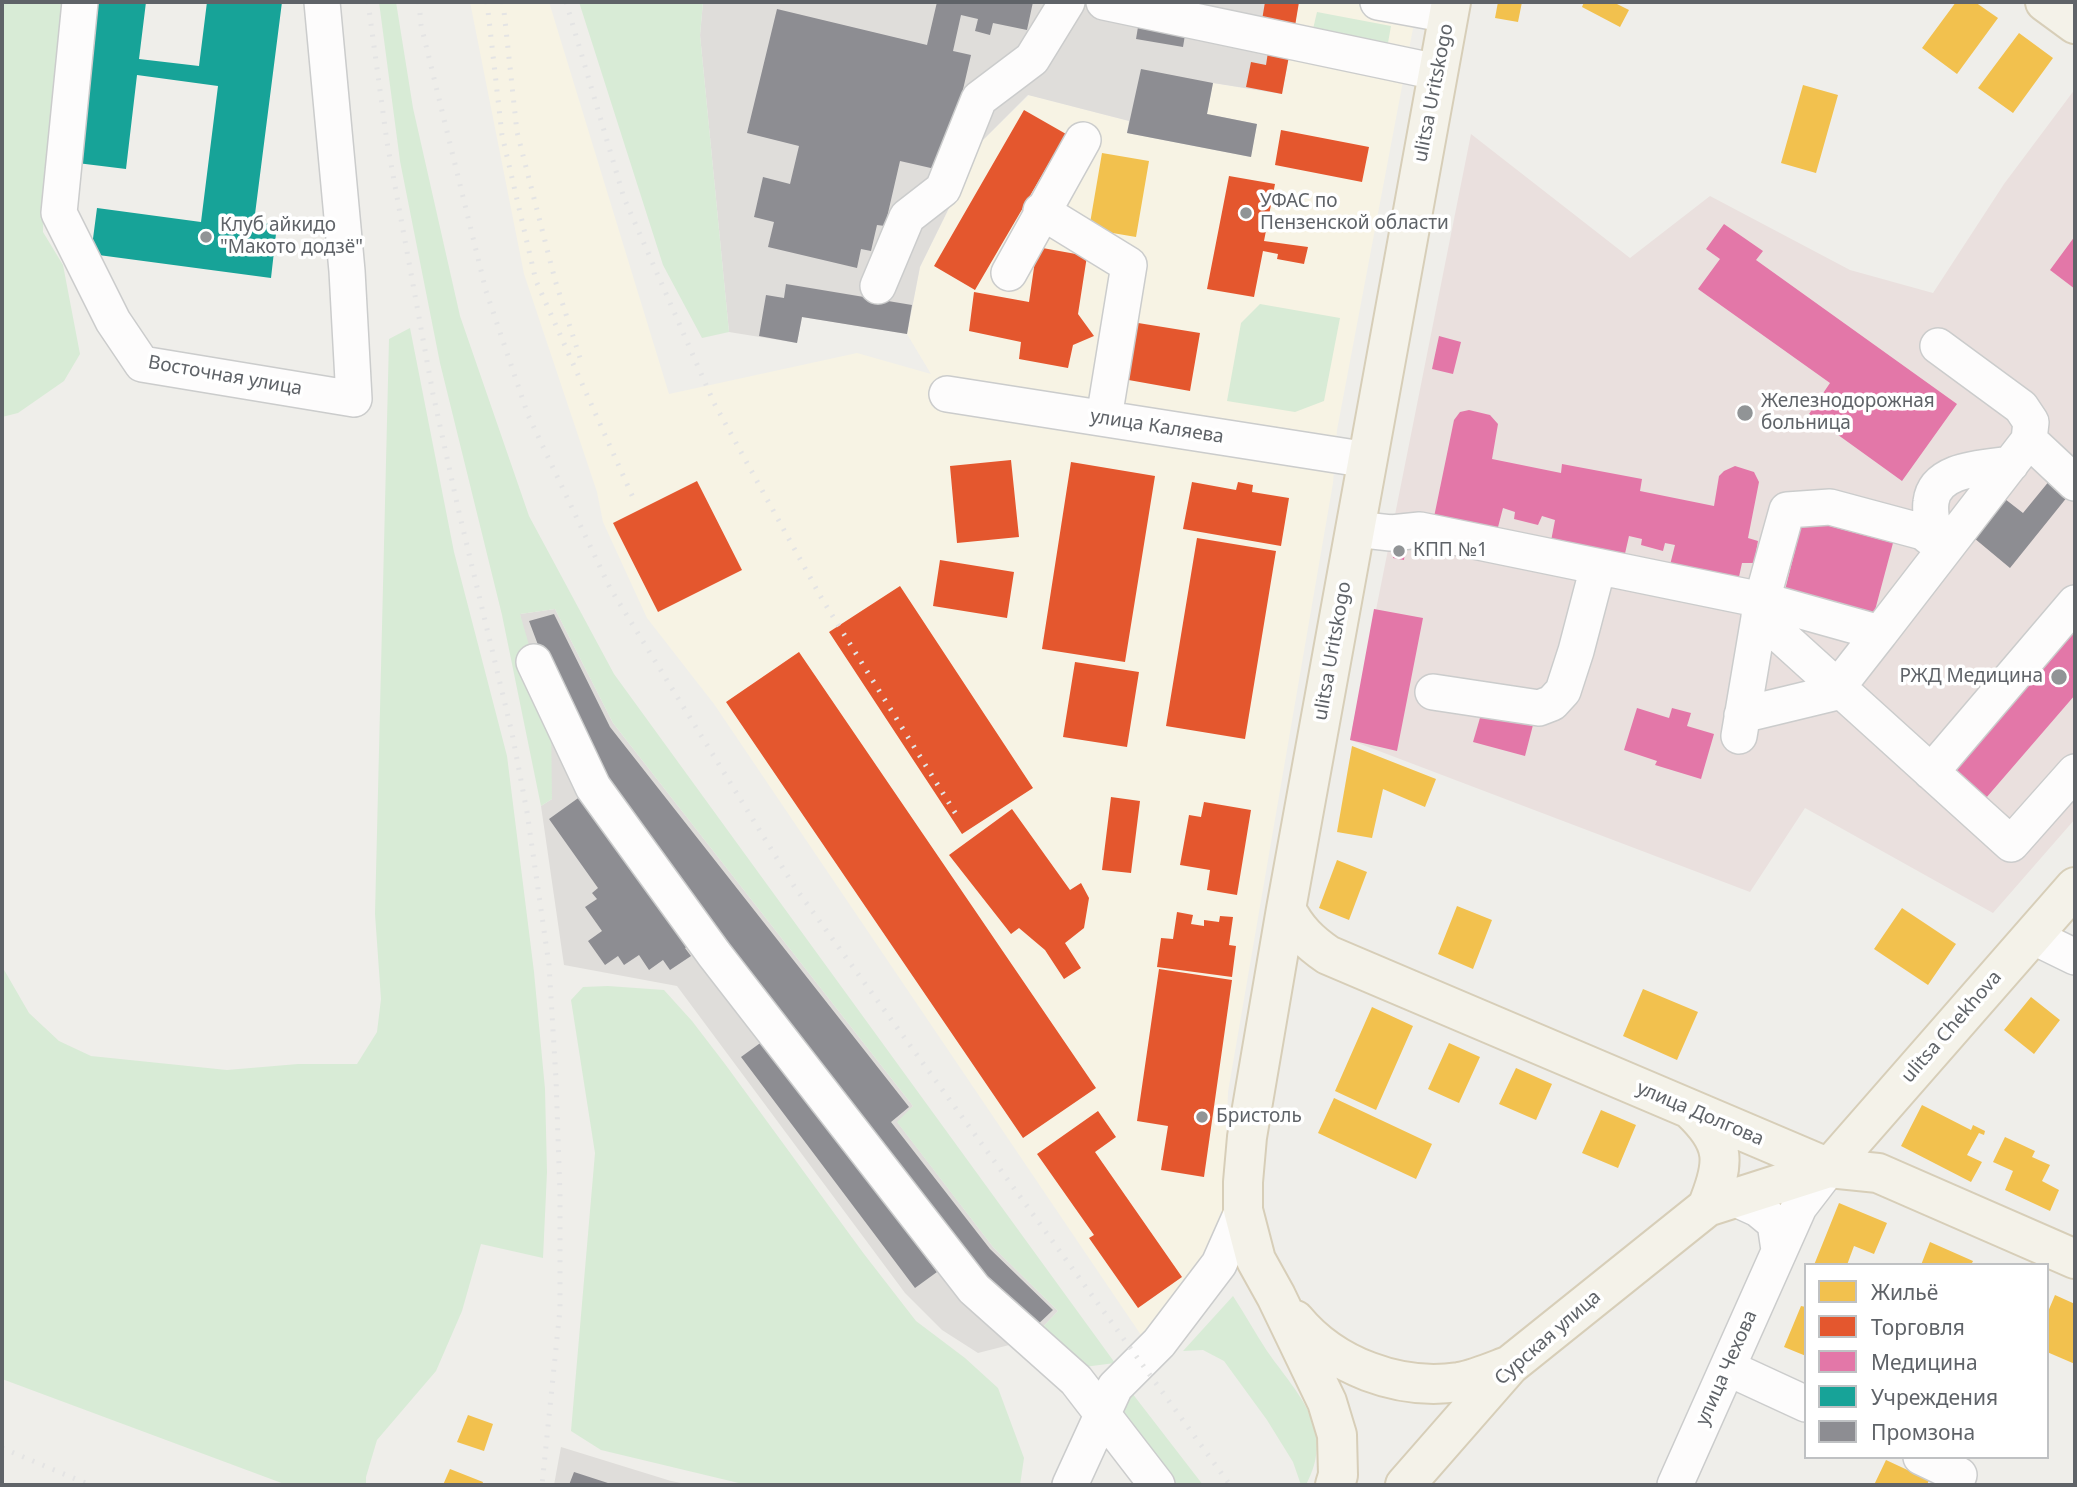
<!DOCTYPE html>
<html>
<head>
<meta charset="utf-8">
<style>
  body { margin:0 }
  #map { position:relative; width:2077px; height:1487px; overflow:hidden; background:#efeeea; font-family:"Noto Sans",sans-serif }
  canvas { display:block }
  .frame { position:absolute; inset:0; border:4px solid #5f6368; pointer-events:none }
  .legend { position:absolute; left:1804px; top:1263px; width:245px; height:196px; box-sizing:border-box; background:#fff; border:2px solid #bfc1c3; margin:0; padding:9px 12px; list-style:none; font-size:21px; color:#5f6368 }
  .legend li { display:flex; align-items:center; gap:14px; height:35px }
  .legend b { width:35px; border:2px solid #bfc1c3 }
</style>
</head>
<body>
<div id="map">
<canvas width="2077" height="1487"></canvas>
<div class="frame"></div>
<ul class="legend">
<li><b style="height:19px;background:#f2c14e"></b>Жильё</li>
<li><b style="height:19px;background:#e4572e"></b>Торговля</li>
<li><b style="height:19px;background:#e377a8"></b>Медицина</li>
<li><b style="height:19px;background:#17a398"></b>Учреждения</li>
<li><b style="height:19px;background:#8d8d92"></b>Промзона</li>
</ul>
</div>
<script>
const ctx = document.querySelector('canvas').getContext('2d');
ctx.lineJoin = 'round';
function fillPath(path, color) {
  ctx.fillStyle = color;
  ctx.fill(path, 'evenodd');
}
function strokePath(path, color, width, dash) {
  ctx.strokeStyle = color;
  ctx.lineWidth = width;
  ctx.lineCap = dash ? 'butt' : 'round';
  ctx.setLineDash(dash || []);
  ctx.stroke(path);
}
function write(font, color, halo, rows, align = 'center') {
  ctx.font = font + ' "Noto Sans",sans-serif';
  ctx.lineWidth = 7;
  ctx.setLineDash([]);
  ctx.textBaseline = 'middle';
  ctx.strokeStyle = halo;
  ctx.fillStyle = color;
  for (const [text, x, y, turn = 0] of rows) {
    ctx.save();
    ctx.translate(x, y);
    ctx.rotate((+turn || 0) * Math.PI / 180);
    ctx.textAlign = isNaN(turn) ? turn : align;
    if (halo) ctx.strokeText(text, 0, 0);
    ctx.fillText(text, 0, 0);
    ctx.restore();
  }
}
fillPath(new Path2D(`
  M470 2H549L669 394 857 353 931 374 907 334 920 267 982 141 1029 95 1129 121 1127 132 1207 114 1213 83 1282 94 1299 2H1418L1337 430 1333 483 1228 1092 1225 1176 1227 1213 1213 1251 1143 1338 714 704 647 618 603 522 597 492 524 274Z`), '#f7f3e4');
fillPath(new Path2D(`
  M703 2H1299L1282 94 1213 83 1207 114 1257 124 1251 157 1127 133 1129 121 1028 95 982 141 920 267 907 334 802 317 797 343 729 332 700 35Z
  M555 609 613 723 913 1106 898 1123 993 1247 1058 1311 1038 1332 1017 1343 978 1353 942 1330 905 1293 677 986 564 965 541 806 552 799 520 614Z
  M561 1447 671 1481 691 1485H554Z`), '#dfddda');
fillPath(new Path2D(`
  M2075 89V819L1993 913 1805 808 1750 892 1350 740 1471 134 1630 258 1710 196 1850 270 1933 293 2004 184Z`), '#eae0de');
fillPath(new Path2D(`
  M2 2H65L44 176 43 232 63 265 80 354 64 381 18 413 2 417Z
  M379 2H396L413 108 460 316 529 516 614 674 1115 1363 1084 1367 1038 1332 1058 1311 993 1247 897 1122 913 1106 613 723 555 609 520 614 551 721 552 799 541 806 502 615 440 363 400 161Z
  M579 2H703L700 35 729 332 702 338 663 265Z
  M1317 12 1391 26 1388 43 1313 29Z
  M1260 304 1340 318 1324 401 1295 412 1227 401 1241 323Z
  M410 328 454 552 507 756 534 972 545 1089 547 1172 543 1258 481 1244 462 1311 436 1371 377 1440 366 1477V1485H287L2 1379V958L3 968 29 1013 59 1041 91 1056 227 1070 298 1064H357L377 1032 381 999 375 914 389 339Z
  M608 986 664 990 692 1021 725 1064 864 1254 916 1321 965 1358 998 1388 1024 1458 1020 1485H747L601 1450 571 1431 595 1153 571 1000 583 987Z
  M1233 1296C1245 1314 1255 1333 1267 1351 1298 1395 1336 1429 1306 1485H1301L1293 1462 1267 1420 1224 1361 1203 1350 1183 1351Z
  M1132 1393 1203 1485H1169L1120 1421Z`), '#d8ebd6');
fillPath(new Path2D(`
  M1498 2H1522L1518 22 1495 18Z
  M1584 2H1613L1629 10 1620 27 1582 7Z
  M1956 2H1975L1998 18 1957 74 1922 48Z
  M2019 33 2053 58 2013 113 1978 88Z
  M1803 85 1838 95 1816 173 1781 163Z
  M1102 153 1149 161 1136 237 1089 229Z
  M1352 746 1436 779 1425 807 1383 789 1372 838 1337 832Z
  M1337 860 1367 872 1349 920 1319 908Z
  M1457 906 1492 920 1473 969 1438 954Z
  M1902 908 1956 944 1928 985 1874 949Z
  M1643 989 1698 1012 1677 1060 1623 1036Z
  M2031 997 2060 1020 2034 1054 2004 1030Z
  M1372 1007 1413 1026 1376 1110 1335 1091Z
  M1449 1043 1480 1057 1459 1103 1428 1089Z
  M1516 1068 1552 1084 1536 1120 1499 1104Z
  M1334 1098 1432 1144 1416 1179 1318 1133Z
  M1922 1105 1971 1130 1973 1125 1985 1131 1984 1135 1979 1133 1967 1155 1982 1162 1971 1182 1901 1146Z
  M1601 1110 1636 1125 1618 1168 1582 1153Z
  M2005 1137 2035 1151 2032 1157 2050 1165 2042 1181 2059 1190 2050 1211 2005 1190 2013 1171 1993 1162Z
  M1839 1203 1887 1223 1874 1254 1854 1246 1847 1265H1814Z
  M1930 1242 1973 1261 1971 1265H1921Z
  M2055 1295 2075 1304V1364L2047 1352V1314Z
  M1801 1306 1806 1307V1356L1784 1347Z
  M468 1415 493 1424 484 1451 457 1442Z
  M1886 1460 1929 1480 1927 1485H1874Z
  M450 1469 483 1482 482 1485H443Z`), '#f2c14e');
fillPath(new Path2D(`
  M1265 2H1299L1294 32 1261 26Z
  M1268 52 1289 56 1282 94 1246 87 1251 62 1266 65Z
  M1024 110 1066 134 975 290 934 266Z
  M1281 130 1369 147 1362 182 1275 165Z
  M1229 176 1275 184 1264 241 1308 247 1304 264 1277 259 1278 254 1263 251 1254 297 1207 289Z
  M1037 247 1087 256 1078 314 1094 336 1073 345 1068 368 1019 359 1021 342 969 331 974 292 1029 302Z
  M1132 322 1200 333 1190 391 1123 379Z
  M1011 460 1019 537 957 543 950 466Z
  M1071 462 1155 476 1125 662 1042 649Z
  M697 481 742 570 658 612 613 523Z
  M1192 482 1236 490 1238 482 1253 485 1252 492 1289 498 1281 546 1183 529Z
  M1197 538 1276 551 1245 739 1166 726Z
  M940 560 1014 572 1007 618 933 606Z
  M900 586 1033 788 962 834 829 632Z
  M799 652 1096 1088 1023 1138 726 702Z
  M1075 662 1139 672 1127 747 1063 737Z
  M1111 797 1140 801 1131 873 1102 870Z
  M1204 802 1251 810 1237 895 1207 890 1210 870 1180 865 1189 815 1201 817Z
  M1012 809 1070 890 1081 883 1089 898 1084 928 1065 943 1081 968 1064 979 1045 950 1019 928 1011 934 949 855Z
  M1177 912 1193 915 1191 924 1204 926V920L1219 922 1220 916 1233 917 1229 945 1236 946 1232 977 1157 967 1161 938 1173 939Z
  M1159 969 1232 980 1204 1177 1161 1170 1168 1126 1137 1121Z
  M1098 1111 1116 1137 1095 1152 1182 1277 1138 1308 1089 1238 1094 1235 1037 1154Z`), '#e4572e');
fillPath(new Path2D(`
  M1724 224 1763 251 1756 260 1957 404 1902 481 1809 414 1830 383 1698 289 1720 259 1706 249Z
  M2075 236V289L2050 270Z
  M1439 336 1461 342 1453 374 1432 369Z
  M1469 410 1490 415 1498 424 1492 459 1561 473 1562 464 1642 479 1640 491 1714 506 1719 476 1724 471 1735 466 1754 472 1759 482 1748 538 1758 541 1754 563H1742L1737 586 1669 569 1675 545 1665 543 1663 551 1641 545 1642 539 1629 536 1624 558 1551 541 1555 520 1542 516 1538 525 1514 519 1515 512 1503 508 1497 531 1434 517 1454 420 1460 412Z
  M1803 519 1893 543 1874 614 1785 590Z
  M1395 543 1406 545 1404 560 1393 558Z
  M1374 609 1423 618 1397 751 1350 740Z
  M2075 615V695L1986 798 1947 765Z
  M1637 708 1669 718 1672 708 1691 713 1687 726 1714 734 1701 779 1655 765 1657 761 1624 750Z
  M1482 711 1533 725 1525 756 1473 742Z`), '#e377a8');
fillPath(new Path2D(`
  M89 2H146L139 59 199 66 207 2H282L254 222 277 225 271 278 91 254 97 208 201 222 218 86 137 75 126 169 69 162Z`), '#17a398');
fillPath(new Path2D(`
  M937 2H1033L1027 30 993 23 990 35 975 31 978 19 961 15 953 51 971 55 944 171 900 161 885 226 877 225 871 251 861 249 857 268 768 247 774 222 754 217 763 177 790 184 799 146 747 133 777 9 927 45Z
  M1139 21 1186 29 1183 47 1136 39Z
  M1141 69 1213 83 1207 114 1257 124 1251 157 1127 133Z
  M786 284 912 305 907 334 802 317 797 343 759 336 766 295 784 298Z
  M2050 480 2068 496 2010 568 1974 538 2005 499 2023 513Z
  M554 614 610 727 909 1107 891 1122 990 1249 1053 1310 1034 1328 968 1263 578 751 529 621Z
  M581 796 688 946 685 948 691 956 670 970 663 960 649 970 639 955 624 965 618 956 605 965 588 941 602 931 585 907 597 899 592 893 598 888 549 819Z
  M763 1041 937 1272 915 1288 741 1057Z
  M574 1472 614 1485H569Z`), '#8d8d92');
const minor = new Path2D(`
  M80 2 59 213 113 321 142 364 354 399 347 271 322 2
  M1104 2 1437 72
  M1378 2 1449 15
  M1041 211 1129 265 1104 418
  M1009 273 1083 140
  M878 286 907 217 943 189 979 99 1032 59 1067 2
  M1938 346 2021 407 2031 422 2029 440
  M947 394 1368 460
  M1355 529 1391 533 1420 530 1762 600 1739 736
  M1935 542C1934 530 1929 515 1931 502 1935 468 1984 468 2011 464
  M1944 549 1923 532 1830 507 1787 510 1762 600 1880 633 2029 440 2075 483
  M1759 616 2011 844 2075 772
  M534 662 593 787 714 954 974 1289 1076 1380 1157 1485
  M1433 692 1539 708 1552 703 1563 691 1576 651 1598 567
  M1742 715 1833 693 1880 633
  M1931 772 2075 603
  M2032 936 2075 957
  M1734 1198 1758 1209 1775 1223 1779 1250
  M1728 1368 1806 1404
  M1921 1457 1959 1475 1953 1485
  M1070 1485 1115 1387 1159 1343 1219 1264 1243 1210
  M1675 1485 1799 1207 1829 1168`);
const major = new Path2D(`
  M2045 2 2075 24
  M1286 909C1297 930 1309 942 1328 955L1829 1168 1878 1173 2075 1259
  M1691 1110C1727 1144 1725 1163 1707 1207
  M1829 1168 2075 887
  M1295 1320C1333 1366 1399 1391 1459 1382 1476 1379 1494 1371 1510 1365
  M1335 1485 1338 1475 1337 1435 1327 1402 1276 1296 1256 1260 1243 1210V1182L1247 1137 1286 909 1451 2
  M1405 1485 1510 1365 1707 1207 1829 1168`);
strokePath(minor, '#cbcccc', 38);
strokePath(major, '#d7ceb8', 42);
strokePath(minor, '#fdfcfc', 35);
strokePath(major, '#f4f2e9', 38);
strokePath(new Path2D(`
  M368 2 387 142 433 394 458 508 512 733 527 812 549 965 556 1079 560 1194V1309L542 1485
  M419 2 421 25 486 291 528 415 610 588 794 886 1230 1485
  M487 2 502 135 536 281 635 502
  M503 2 517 132 555 280 580 358
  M566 2 624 198 714 403 822 599 959 819
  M2 1448 90 1485`), '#e4e4e4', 5, [2, 9]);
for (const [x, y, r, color] of [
  [1246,213,7,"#919496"],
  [206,237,7,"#919496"],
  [1745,413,9,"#919496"],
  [1399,551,7,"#919496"],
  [2059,677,9,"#919496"],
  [1202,1117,7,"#919496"]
]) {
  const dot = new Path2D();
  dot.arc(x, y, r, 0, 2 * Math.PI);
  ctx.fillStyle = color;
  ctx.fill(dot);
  strokePath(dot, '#fff', 2.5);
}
write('19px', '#5f6368', '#fff', [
  ["ulitsa Uritskogo",1434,93,-79],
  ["Восточная улица",225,376,10],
  ["улица Каляева",1157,427,9],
  ["ulitsa Uritskogo",1333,651,-80],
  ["ulitsa Chekhova",1952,1027,-49],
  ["улица Долгова",1700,1114,23],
  ["Сурская улица",1548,1338,-41],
  ["улица Чехова",1727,1368,-66]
]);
write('19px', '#5f6368', '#fff', [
  ["УФАС по",1260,202],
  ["Пензенской области",1260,224],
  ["Клуб айкидо",220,226],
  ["\"Макото додзё\"",220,248],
  ["Железнодорожная",1761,402],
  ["больница",1761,424],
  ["КПП №1",1413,551],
  ["РЖД Медицина",2043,677,"right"],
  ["Бристоль",1216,1117]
], 'left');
</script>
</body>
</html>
